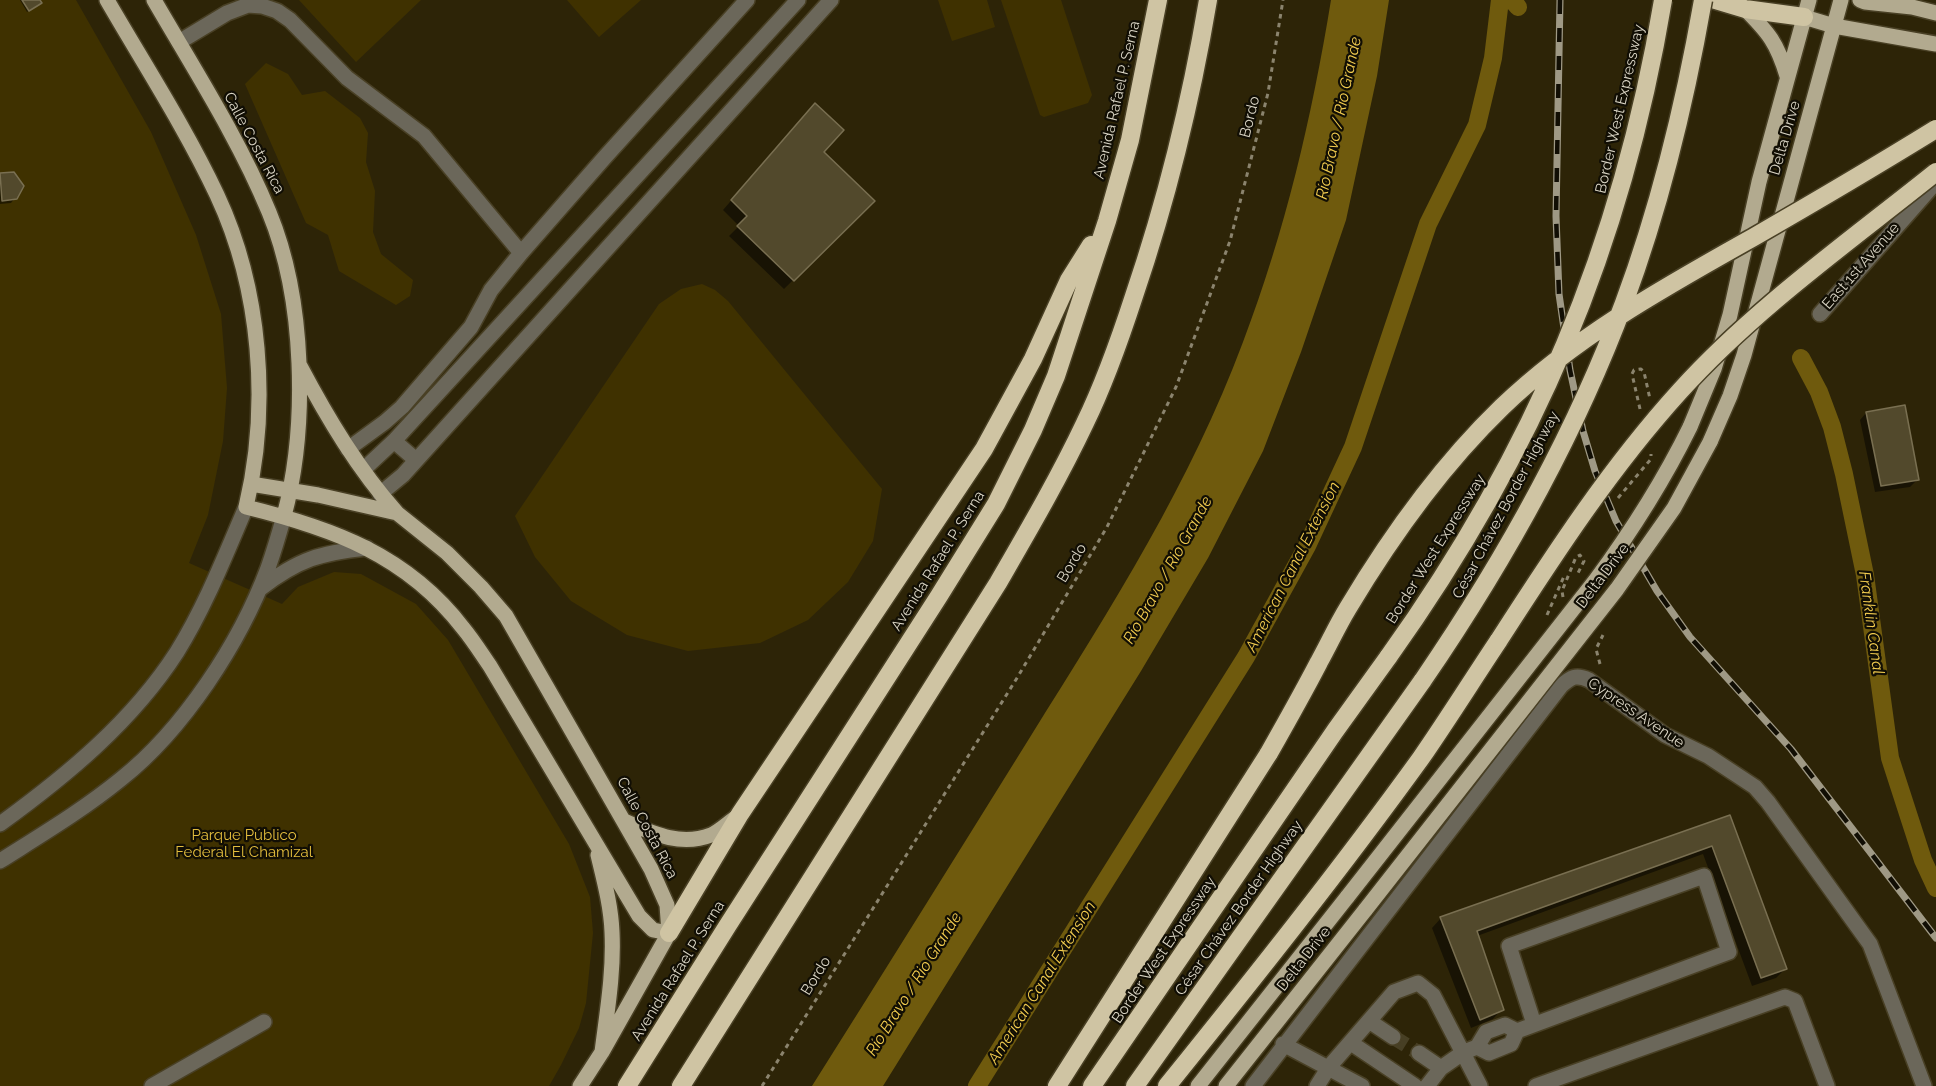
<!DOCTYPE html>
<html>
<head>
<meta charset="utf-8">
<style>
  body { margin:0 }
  canvas { display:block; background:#2d2407 }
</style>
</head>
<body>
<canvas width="1936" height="1086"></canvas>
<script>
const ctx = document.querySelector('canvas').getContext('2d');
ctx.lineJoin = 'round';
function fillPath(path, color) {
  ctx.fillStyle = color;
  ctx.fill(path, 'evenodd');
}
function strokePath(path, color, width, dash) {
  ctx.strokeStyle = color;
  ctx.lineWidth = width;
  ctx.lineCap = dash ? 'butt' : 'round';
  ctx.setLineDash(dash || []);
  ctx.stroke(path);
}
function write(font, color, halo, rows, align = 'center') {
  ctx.font = font + ' Raleway,sans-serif';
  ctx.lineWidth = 4.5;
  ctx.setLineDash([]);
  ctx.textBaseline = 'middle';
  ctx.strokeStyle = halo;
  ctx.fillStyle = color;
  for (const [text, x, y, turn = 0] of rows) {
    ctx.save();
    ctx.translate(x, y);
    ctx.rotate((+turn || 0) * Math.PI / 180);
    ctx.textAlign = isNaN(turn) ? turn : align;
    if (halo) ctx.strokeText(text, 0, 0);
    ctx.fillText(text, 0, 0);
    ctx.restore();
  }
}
fillPath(new Path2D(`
  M0 0H76L151 132 196 235 221 314 227 388 223 441 208 515 189 563 282 604 298 587 334 572 361 574 416 604 448 640 569 844 590 897 593 933 586 1003 579 1028 561 1065 549 1086H0Z
  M299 0H421L356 62Z
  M567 0H641L599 37Z
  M938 0H987L995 27 952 41Z
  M1001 0H1061L1092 95 1088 103 1044 117 1040 115Z
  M266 63 288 74 302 95 325 91 360 118 368 133 366 162 375 191 373 232 381 254 413 280 410 296 396 305 339 271 328 235 306 223 245 84Z
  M702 284 715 290 728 301 882 489 873 541 848 582 808 620 760 643 688 651 627 635 571 601 535 557 515 516 659 304 681 289Z`), '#3f3100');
fillPath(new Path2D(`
  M1331 0H1389L1377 76 1346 220 1301 352 1263 451 1208 558 1141 671 883 1086H812C886 969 959 851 1032 734 1111 608 1191 482 1243 342 1285 232 1312 117 1331 0Z`), '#6f5a0d');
fillPath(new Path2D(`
  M20 0H38V5L27 12Z
  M806 114 822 152 873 201 784 289 729 236 739 226 723 210Z
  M14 174 15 198 11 203 0 204V175Z
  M1866 413 1917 480 1910 487 1875 492 1860 420Z
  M1729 817 1785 969 1776 978 1752 986 1703 854 1477 936 1502 1009 1493 1019 1471 1028 1432 928 1441 918Z`), '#0007');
strokePath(new Path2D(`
  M1512 0 1518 7
  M1801 358 1819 392 1832 427 1844 474 1865 575 1890 758 1923 860 1936 888
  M977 1086 1246 657 1307 546 1353 447 1428 224 1477 125 1493 58 1500 0`), '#6f5a0d', 18);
const building = new Path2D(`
  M22 0H40L42 3 29 11Z
  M815 103 844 130 824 152 875 201 794 281 737 226 747 216 731 200Z
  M14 172 24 186 17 199 2 201 0 173Z
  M1905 405 1919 480 1881 486 1866 412Z
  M1730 815 1787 969 1761 978 1712 846 1477 931 1504 1010 1480 1020 1440 917Z`);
fillPath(building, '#52492c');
strokePath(building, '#796f51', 1.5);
strokePath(new Path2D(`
  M1393 1037 1419 1053`), '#473f24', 15, [15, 8]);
const minor = new Path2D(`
  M179 42 227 13 248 5 262 6 277 11 290 20 347 78 424 136 521 253 605 157 747 0
  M1820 314 1936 182
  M394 441 416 460
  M348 449 385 422 402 407 471 327 491 290 521 253
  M363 470 394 441 798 0
  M380 494 403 475 831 0
  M261 588C299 559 320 553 367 548
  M0 824C66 776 132 722 177 652 205 607 225 556 246 507
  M0 861C41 835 83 810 121 779 183 730 240 643 268 568 274 551 279 534 284 516
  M1369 1021 1393 1037
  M1351 1043 1415 1086
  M1283 1044 1362 1086
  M1477 1047 1489 1053 1511 1044 1517 1031 1729 952 1704 876 1509 946 1534 1024
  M1419 1053 1441 1068
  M152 1086 264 1022
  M1253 1086 1561 686C1571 677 1576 674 1589 680L1665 735 1708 756 1755 787 1768 802 1870 944 1924 1086
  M1317 1086 1329 1067 1394 992 1418 983 1433 995 1480 1086
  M1427 1086 1441 1068 1464 1052 1477 1047 1486 1032 1505 1025 1517 1031
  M1536 1086 1785 997 1795 1001 1827 1086`);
const major = new Path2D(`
  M107 0C144 64 185 127 217 195 261 289 270 406 246 507 332 528 407 555 463 628 473 640 481 653 490 666L639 916 653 930 669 933
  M154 0C194 69 239 139 269 212 305 299 308 426 284 516
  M1860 0 1865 2 1912 7 1936 13
  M1745 9C1769 33 1777 43 1787 76
  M1804 17 1834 26 1936 44
  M300 366C328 419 358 469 397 513
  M1690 427 1714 369 1730 315 1759 182 1809 0
  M1710 442 1730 396 1744 355 1841 0
  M251 484 318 495 397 513 447 553 481 587 506 616 651 869 667 905 669 933
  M624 821C652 833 680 847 711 835 720 831 729 822 738 816
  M598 855C604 880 611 906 612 932 614 972 607 1012 602 1052
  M580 1086 602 1052 669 933
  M1198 1086 1348 896
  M1226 1086 1366 909`);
const highway = new Path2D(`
  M1715 0 1745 9 1804 17
  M669 933 740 814 984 449 1033 359 1069 280 1091 245
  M627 1086 728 925 939 596 996 504 1033 430 1056 376 1107 221 1130 140 1158 0
  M681 1086 998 583C1028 531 1059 478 1085 423 1105 382 1120 339 1134 296 1167 199 1191 101 1208 0
  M1057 1086 1269 753
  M1092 1086 1335 731 1389 656
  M1135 1086 1423 680
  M1167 1086C1254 978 1340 870 1421 758 1448 719 1473 679 1499 640`);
strokePath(minor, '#494025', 18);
strokePath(major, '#494025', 18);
strokePath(highway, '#494025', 21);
strokePath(new Path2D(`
  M1600 664 1596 649 1603 635
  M762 1086 1017 678 1107 527 1176 387 1230 241 1268 93 1283 0`), '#8b846e', 3, [4.5, 4.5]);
strokePath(minor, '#6b675a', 15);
strokePath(major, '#b2aa8f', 15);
strokePath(highway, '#cfc4a3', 18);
const rail = new Path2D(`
  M1560 0 1556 216 1559 294 1570 370 1583 431 1595 471 1616 521 1657 591 1690 637 1791 749 1936 938`);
strokePath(rail, '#9f9985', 7);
strokePath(rail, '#110e04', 4.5, [14]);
const majorBridge = new Path2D(`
  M1348 896 1595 581C1631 532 1663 482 1690 427
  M1366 909 1617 589 1674 508 1710 442`);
const highwayBridge = new Path2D(`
  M1499 640C1555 553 1611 467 1680 391 1754 309 1850 241 1936 172
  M1389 656C1534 453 1622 246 1663 0
  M1423 680C1503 563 1574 437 1624 303 1660 206 1685 103 1703 0
  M1269 753C1286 723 1303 693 1319 662 1329 644 1337 626 1348 608 1391 536 1441 466 1502 407 1576 336 1665 287 1754 237 1815 202 1876 166 1936 129`);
strokePath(majorBridge, '#494025', 18, []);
strokePath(highwayBridge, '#494025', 21, []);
strokePath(new Path2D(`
  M1640 409 1632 374 1634 370 1641 369 1644 372 1650 399
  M1618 498 1651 459V454
  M1563 597 1562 591 1576 557 1580 555 1584 561 1577 575
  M1547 615 1565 574`), '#8b846e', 3, [4.5, 4.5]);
strokePath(majorBridge, '#b2aa8f', 15);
strokePath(highwayBridge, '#cfc4a3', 18);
write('15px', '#dad5c5', '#110e04', [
  ["Avenida Rafael P. Serna",1117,100,-77],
  ["Border West Expressway",1620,109,-77],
  ["Bordo",1250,117,-76],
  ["Delta Drive",1785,138,-74],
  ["Calle Costa Rica",254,143,62],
  ["East 1st Avenue",1861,266,-49],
  ["César Chávez Border Highway",1506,505,-62],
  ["Border West Expressway",1436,549,-58],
  ["Avenida Rafael P. Serna",938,561,-58],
  ["Bordo",1072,563,-59],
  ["Delta Drive",1603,576,-53],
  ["Cypress Avenue",1636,713,34],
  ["Calle Costa Rica",647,828,62],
  ["César Chávez Border Highway",1239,908,-55],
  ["Border West Expressway",1164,950,-56],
  ["Delta Drive",1304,959,-52],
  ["Avenida Rafael P. Serna",678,971,-58],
  ["Bordo",816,976,-58]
]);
write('15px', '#e3bd3d', '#110e04', [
  ["Parque Público",244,835],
  ["Federal El Chamizal",244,852]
]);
write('italic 16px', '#f1cb4f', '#110e04', [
  ["Río Bravo / Rio Grande",1339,118,-78],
  ["American Canal Extension",1293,567,-63],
  ["Río Bravo / Rio Grande",1168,570,-61],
  ["Franklin Canal",1871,623,82],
  ["American Canal Extension",1042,983,-58],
  ["Río Bravo / Rio Grande",914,984,-58]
]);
</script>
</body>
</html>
